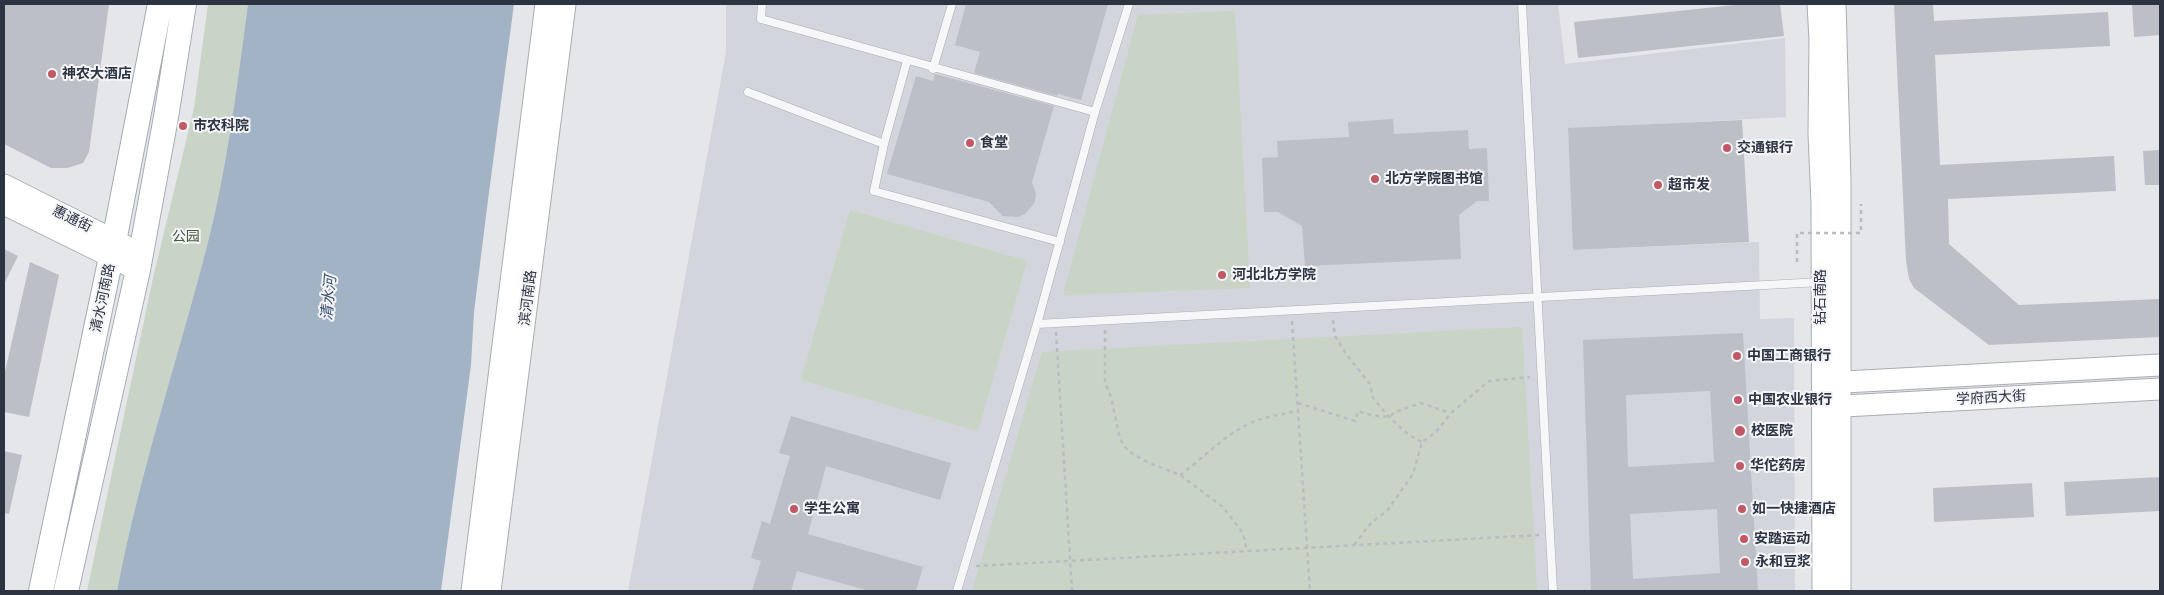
<!DOCTYPE html>
<html>
<head>
<meta charset="utf-8">
<style>
  body { margin:0 }
  #map { position:relative; width:2164px; height:595px; overflow:hidden; background:#e4e6ea; font-family:Quicksand,sans-serif }
  canvas { display:block }
  .frame { position:absolute; inset:0; border:5px solid #2d3441; pointer-events:none }
</style>
</head>
<body>
<div id="map">
<canvas width="2164" height="595"></canvas>
<div class="frame"></div>
</div>
<script>
const ctx = document.querySelector('canvas').getContext('2d');
ctx.lineJoin = 'round';
function fillPath(path, color) {
  ctx.fillStyle = color;
  ctx.fill(path, 'evenodd');
}
function strokePath(path, color, width, dash) {
  ctx.strokeStyle = color;
  ctx.lineWidth = width;
  ctx.lineCap = dash ? 'butt' : 'round';
  ctx.setLineDash(dash || []);
  ctx.stroke(path);
}
function write(font, color, halo, rows, align = 'center') {
  ctx.font = font + ' Quicksand,"Noto Sans SC",sans-serif';
  ctx.lineWidth = 4;
  ctx.setLineDash([]);
  ctx.textBaseline = 'middle';
  ctx.strokeStyle = halo;
  ctx.fillStyle = color;
  for (const [text, x, y, turn = 0] of rows) {
    ctx.save();
    ctx.translate(x, y);
    ctx.rotate((+turn || 0) * Math.PI / 180);
    ctx.textAlign = isNaN(turn) ? turn : align;
    if (halo) ctx.strokeText(text, 0, 0);
    ctx.fillText(text, 0, 0);
    ctx.restore();
  }
}
fillPath(new Path2D(`
  M726 4H1558L1565 64 1785 38 1786 117 1568 129 1574 250 1759 242 1760 319 1794 318 1795 591H628L726 52Z`), '#d2d5dc');
fillPath(new Path2D(`
  M208 4H248C237 86 227 170 206 250 176 364 139 476 117 591H87L153 278 194 108Z
  M1235 11 1250 288 1063 295 1138 15Z
  M850 210 1027 261 978 431 801 380Z
  M1522 327 1537 591H972L1042 352Z`), '#c9d3c6');
fillPath(new Path2D(`
  M248 4H514L488 200 474 312 471 365 441 591H117C139 476 176 364 206 250 227 170 237 86 248 4Z`), '#a3b3c6');
fillPath(new Path2D(`
  M4 4H109L89 152 83 163 67 168H51L4 144Z
  M966 4H1108L1081 100 1058 94 1057 96 974 73 980 52 955 45Z
  M1744 4H1780L1784 36 1578 58 1574 22Z
  M1894 4H1933L1934 21 2108 12 2110 46 1935 55 1940 165 2114 156 2116 191 1948 199 1949 244 2019 305 2160 299V337L1989 345 1914 288 1909 279 1906 261Z
  M2132 4H2160V35L2134 37Z
  M935 74 1054 106 1032 182 1036 194 1035 202 1025 214 1018 217 1003 216 989 202 887 174 916 76 933 81Z
  M1393 119 1394 134 1468 130 1469 149 1487 148 1489 201H1477L1459 215 1461 259 1305 266 1302 226 1278 212H1264L1262 158 1278 157 1277 141 1349 137 1348 122Z
  M1742 120 1749 242 1573 250 1568 128Z
  M2160 150V185H2145L2143 151Z
  M4 249 18 256 4 284Z
  M30 262 59 275 29 417 4 412V376Z
  M1743 333 1758 591H1591L1583 340ZM1710 391 1714 462 1628 467 1626 395ZM1717 509 1720 573 1633 579 1630 514Z
  M791 416 951 463 940 500 826 466 808 534 923 567 916 591H870L797 571 791 591H752L761 561 751 558 762 521 770 524 790 456 779 453Z
  M4 451 22 455 9 514 4 513Z
  M2160 477V511L2066 516 2064 482Z
  M2032 483 2034 517 1934 522 1933 488Z`), '#bcbfc6');
const lane = new Path2D(`
  M762 4 761 19 1095 112
  M1522 4 1553 591
  M907 61 884 144 874 191 1060 242
  M933 69 952 4
  M748 92 884 144
  M1037 324 1821 282
  M957 591 1037 324 1095 112 1129 4`);
const secondary = new Path2D(`
  M1818 4 1820 40 1819 134 1822 203 1823 591
  M1835 4 1840 181V591
  M4 185 141 254
  M4 204 138 270
  M1826 383 2160 365
  M1825 407 2160 389
  M472 591 546 4
  M490 591 565 4`);
const primary = new Path2D(`
  M41 591 111 257 160 4
  M66 591 138 270 166 117 184 4`);
strokePath(lane, '#a9adb4', 9);
strokePath(secondary, '#a9adb4', 23);
strokePath(primary, '#a5abb5', 26);
strokePath(new Path2D(`
  M1333 320 1335 336 1346 354 1370 384 1373 398 1389 417 1409 435 1422 442
  M1292 321 1310 591
  M1105 330V383L1111 397 1120 439 1128 451 1149 463 1180 475 1223 507 1243 533 1247 551
  M1056 332 1072 591
  M1298 403 1355 421 1358 411 1371 415 1389 417 1395 412 1421 403 1450 413
  M1180 475C1204 458 1226 433 1253 422 1268 416 1283 414 1298 411
  M1354 545 1371 523 1387 511 1413 474 1422 442 1436 432 1451 413 1489 381 1530 377
  M976 566 1540 535`), '#babcc2', 2.5, [4, 4]);
strokePath(lane, '#f6f7f9', 8);
strokePath(secondary, '#fff', 21);
strokePath(primary, '#fff', 24);
strokePath(new Path2D(`
  M1797 262V233H1861V204`), '#babcc2', 2.5, [4, 4]);
for (const [x, y, r, color] of [
  [52,74,5,"#c05965"],
  [183,126,5,"#c05965"],
  [970,143,5,"#c05965"],
  [1727,148,5,"#c05965"],
  [1375,179,5,"#c05965"],
  [1658,185,5,"#c05965"],
  [1222,275,5,"#c05965"],
  [1737,356,5,"#c05965"],
  [1738,400,5,"#c05965"],
  [1740,431,6,"#c05965"],
  [1740,466,5,"#c05965"],
  [794,509,5,"#c05965"],
  [1742,509,5,"#c05965"],
  [1744,539,5,"#c05965"],
  [1745,562,5,"#c05965"]
]) {
  const dot = new Path2D();
  dot.arc(x, y, r, 0, 2 * Math.PI);
  ctx.fillStyle = color;
  ctx.fill(dot);
  strokePath(dot, '#f4f5f8', 2);
}
write('bold 14px', '#2d3441', '#f4f5f8', [
  ["神农大酒店",62,74],
  ["市农科院",193,126],
  ["食堂",980,143],
  ["交通银行",1737,148],
  ["北方学院图书馆",1385,179],
  ["超市发",1668,185],
  ["河北北方学院",1232,275],
  ["中国工商银行",1747,356],
  ["中国农业银行",1748,400],
  ["校医院",1751,431],
  ["华佗药房",1750,466],
  ["学生公寓",804,509],
  ["如一快捷酒店",1752,509],
  ["安踏运动",1754,539],
  ["永和豆浆",1755,562]
], 'left');
write('14px', '#2d3441', '#f4f5f8', [
  ["惠通街",72,219,26],
  ["钻石南路",1821,297,-90],
  ["清水河南路",103,298,-78],
  ["滨河南路",528,298,-83],
  ["学府西大街",1991,398,-3]
]);
write('14px', '#415b3c', '#f4f5f8', [
  ["公园",186,237]
]);
write('italic 15px', '#3c5270', '#f4f5f8', [
  ["清水河",329,298,-85]
]);
</script>
</body>
</html>
